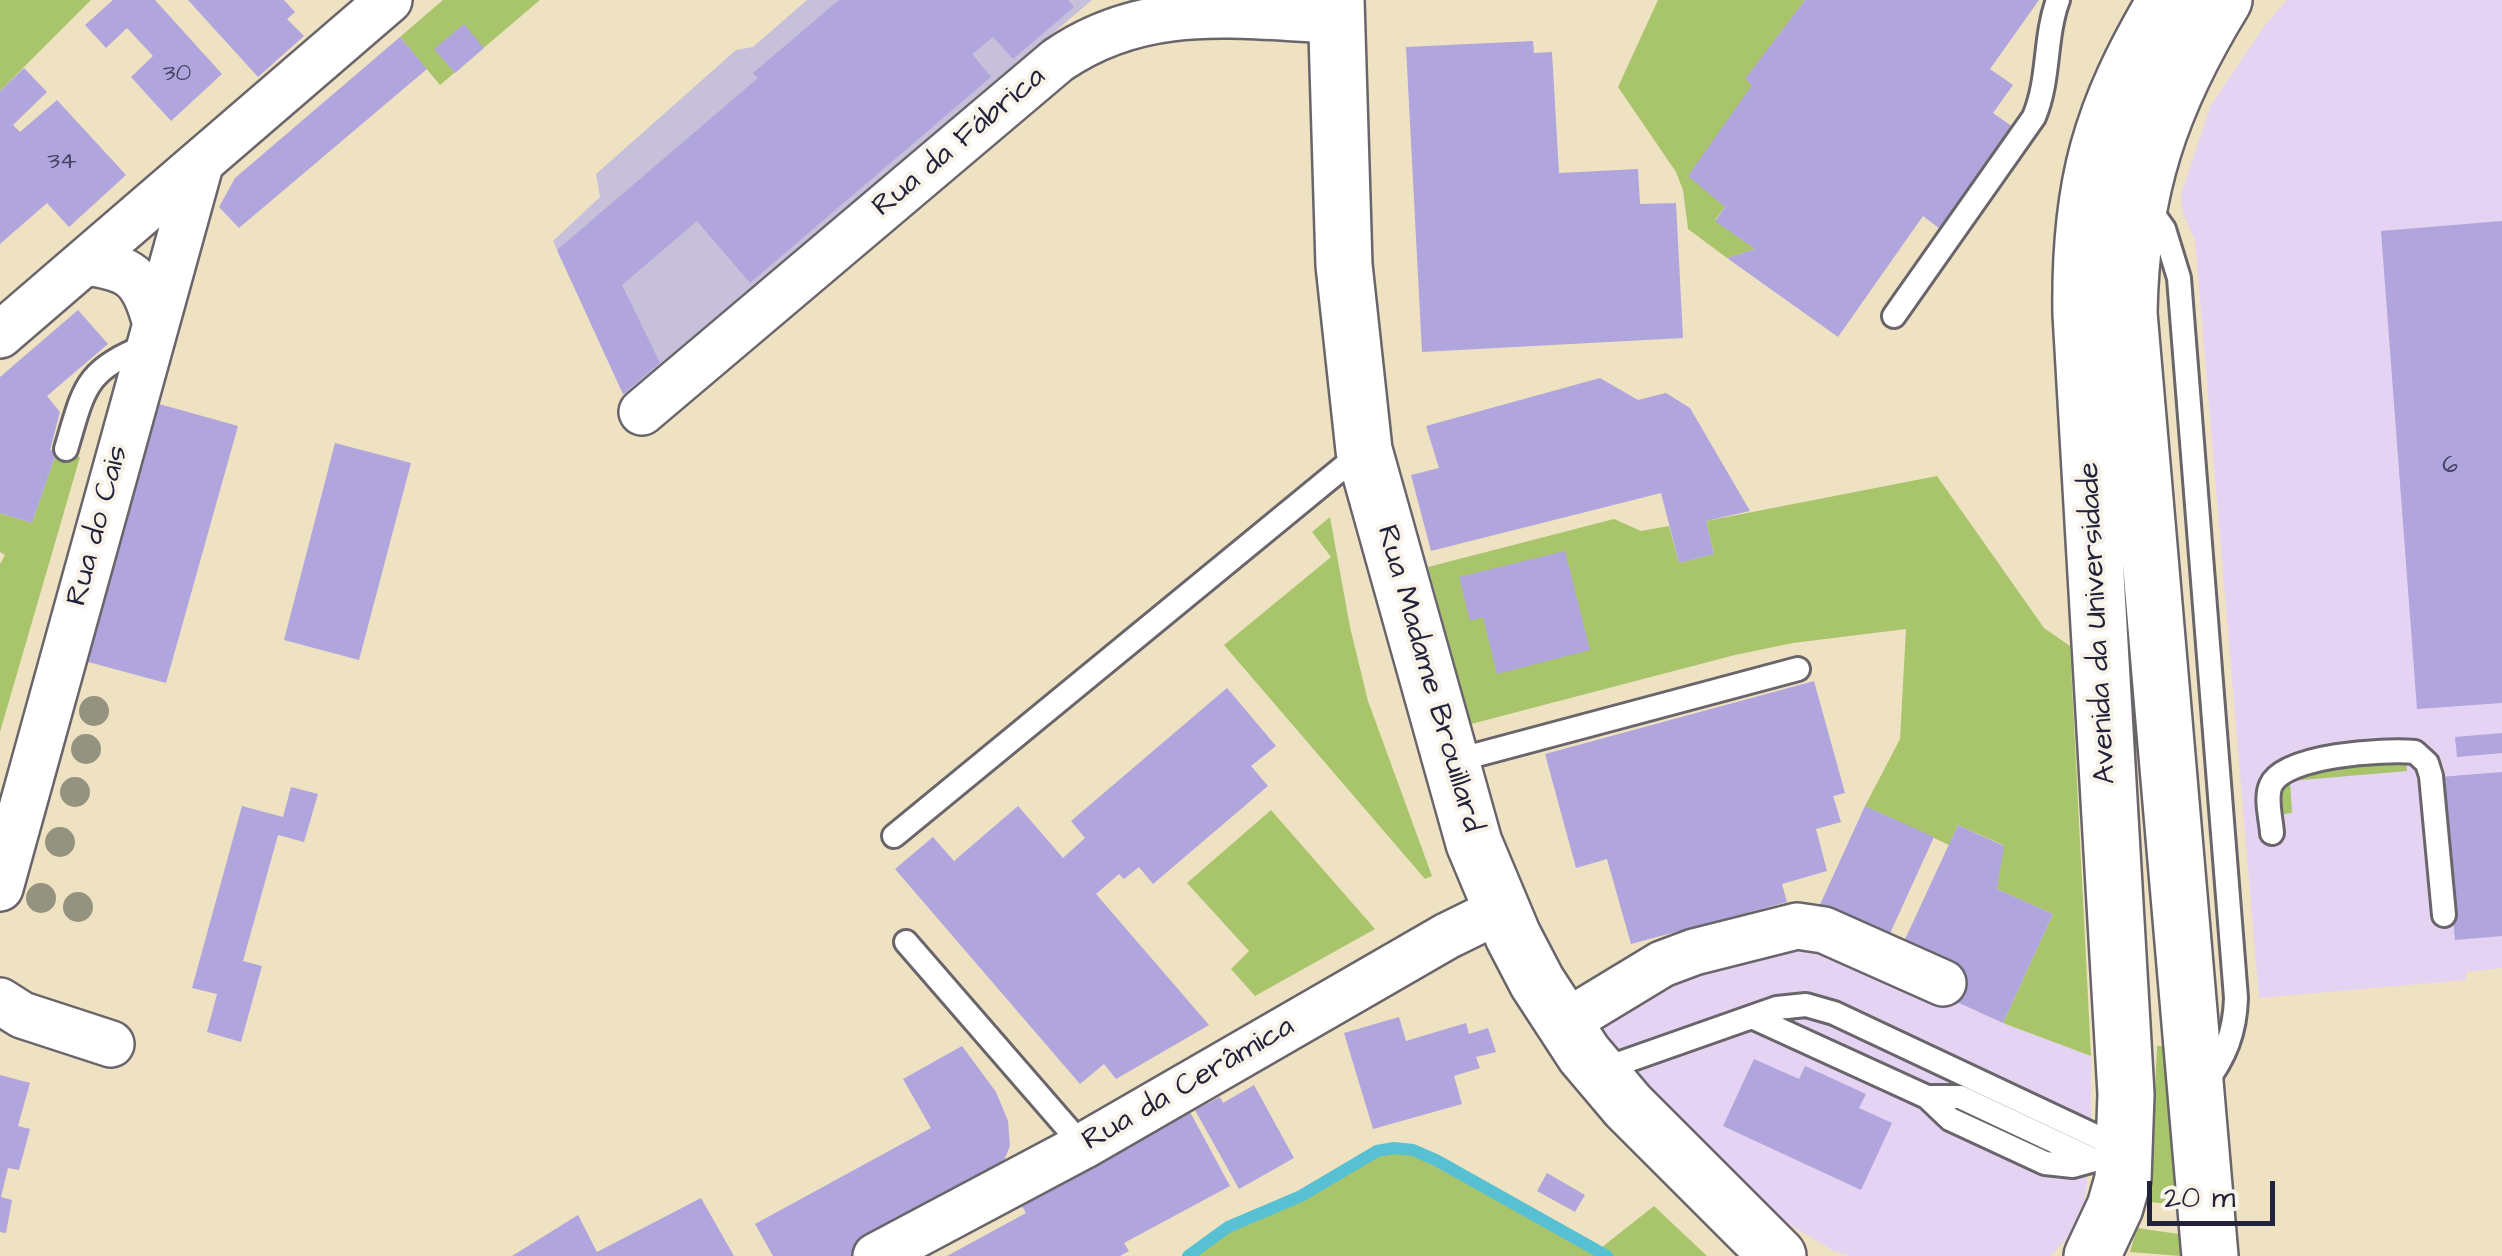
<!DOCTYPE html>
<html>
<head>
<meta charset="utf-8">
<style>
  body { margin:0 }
  #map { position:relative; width:2502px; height:1256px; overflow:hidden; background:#eee2c3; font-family:"Architects Daughter",sans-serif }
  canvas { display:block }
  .scale { position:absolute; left:2147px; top:1181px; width:128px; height:45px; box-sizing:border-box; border:5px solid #22223b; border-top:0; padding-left:12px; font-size:30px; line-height:35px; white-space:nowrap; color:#22223b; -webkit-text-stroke:8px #f7f3e8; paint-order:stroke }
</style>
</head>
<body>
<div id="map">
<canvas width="2502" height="1256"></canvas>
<div class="scale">20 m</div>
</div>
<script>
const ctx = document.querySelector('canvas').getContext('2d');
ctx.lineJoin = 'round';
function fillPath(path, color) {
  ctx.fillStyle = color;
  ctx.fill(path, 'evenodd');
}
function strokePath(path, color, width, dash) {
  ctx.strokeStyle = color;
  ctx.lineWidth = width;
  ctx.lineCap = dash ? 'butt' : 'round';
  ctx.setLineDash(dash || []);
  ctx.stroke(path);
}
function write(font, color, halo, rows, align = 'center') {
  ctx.font = font + ' "Architects Daughter",sans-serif';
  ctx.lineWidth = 8;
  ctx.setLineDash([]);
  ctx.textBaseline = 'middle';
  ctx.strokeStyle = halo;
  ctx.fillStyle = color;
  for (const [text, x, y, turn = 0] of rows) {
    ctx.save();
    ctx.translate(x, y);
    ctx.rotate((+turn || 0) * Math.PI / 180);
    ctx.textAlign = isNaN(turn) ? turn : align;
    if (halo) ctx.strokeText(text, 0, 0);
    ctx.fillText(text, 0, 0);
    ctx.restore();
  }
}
fillPath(new Path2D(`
  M2287 0H2502V968L2466 972V980L2259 998 2195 240 2183 213 2181 194 2211 105 2265 25Z
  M1827 940 2003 1023 2091 1056V1150L2084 1203 2070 1235 2050 1256H1850L1834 1251 1770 1213 1706 1156 1598 1032 1649 992 1794 941Z`), '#e4d3f2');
fillPath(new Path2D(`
  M807 0H1092L625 398 553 241 600 197 596 174 736 50 753 47Z`), '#c6c0da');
fillPath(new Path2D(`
  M0 0H91L0 91Z
  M443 0H540L440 85 400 37Z
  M1658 0H1805L1746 79 1752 85 1725 207 1715 220 1755 249 1727 258 1688 229 1683 190 1676 172 1618 87Z
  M57 451 80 457 0 732V564L5 555 0 552V513L32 523Z
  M1937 476 2044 628 2070 646 2091 1056 2003 1023 2053 914 1997 889 2003 845 1958 825 1949 845 1865 806 1900 739 1906 629 1793 643 1735 655 1471 724 1428 567 1614 519 1641 531 1669 526 1679 563 1714 554 1706 521Z
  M1330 517 1350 627 1368 701 1432 876 1425 879 1224 645 1331 557 1312 532Z
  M2406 761 2407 771 2290 781 2292 813 2278 815 2280 787 2302 770Z
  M1271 810 1375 929 1255 996 1231 969 1249 951 1187 883Z
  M2157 1046H2164L2178 1205 2141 1201 2153 1137Z
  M1394 1148 1413 1150 1436 1160 1597 1251 1654 1206 1707 1256H1188L1228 1227 1325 1184 1360 1159Z
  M2137 1228 2179 1234 2181 1256 2130 1252Z`), '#a9c56c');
strokePath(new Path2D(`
  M1188 1256 1228 1227 1301 1196 1377 1151 1394 1148 1413 1150 1436 1160 1607 1256`), '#57c0d3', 12);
fillPath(new Path2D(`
  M113 0H155L222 74 171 121 131 77 153 56 127 28 106 48 85 25Z
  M188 0H284L295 12 287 19 304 36 258 77Z
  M839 0H1068L1074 7 1013 59 993 37 972 54 991 77 750 283 697 221 622 285 660 363 623 394 557 250 758 78 753 73Z
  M1805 0H2039L1990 69 2013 85 1993 113 2013 127 1940 229 1923 216 1838 337 1727 258 1755 249 1715 221 1725 207 1688 176 1752 85 1745 79Z
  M464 24 484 48 455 73 434 49Z
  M400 37 427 69 239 228 219 207 235 178Z
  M1533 41 1534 53 1552 52 1559 173 1638 169 1640 204 1676 203 1683 338 1422 352 1406 47Z
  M24 68 47 92 13 125 20 132 57 100 126 175 69 227 47 203 0 244V91Z
  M2502 221V703L2417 709 2381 231Z
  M78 310 108 344 47 396 60 412 50 450 57 451 32 523 0 513V377Z
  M1600 378 1638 400 1666 393 1690 408 1750 511 1706 521 1714 554 1679 563 1661 493 1431 551 1411 475 1439 468 1426 426Z
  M152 402 238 426 166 683 81 660Z
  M335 443 411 463 359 660 284 640Z
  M1565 551 1590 650 1497 674 1483 617 1470 621 1459 577Z
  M1814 681 1845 793 1833 796 1841 822 1816 829 1827 871 1782 884 1787 902 1631 944 1607 859 1576 868 1545 754Z
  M1227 688 1276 746 1251 766 1268 786 1153 884 1139 867 1124 879 1119 874 1096 894 1209 1025 1116 1079 1104 1064 1080 1084 895 869 933 837 954 861 1018 806 1063 858 1085 838 1071 821Z
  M2502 733V753L2457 757 2455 737Z
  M2502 772V936L2455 940 2440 777Z
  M291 787 318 794 304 842 278 835 243 961 262 966 241 1042 207 1032 217 994 192 988 242 806 283 817Z
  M1865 806 1934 837 1887 940 1818 909Z
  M1958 825 2004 846 1997 889 2053 914 2003 1023 1948 998 1901 948Z
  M1399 1017 1406 1041 1466 1023 1469 1034 1488 1028 1496 1052 1476 1057 1480 1068 1454 1076 1462 1104 1373 1129 1344 1033Z
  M962 1046 996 1092 1008 1121 1010 1146 1001 1168 981 1184 850 1256H773L755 1224 931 1128 903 1079Z
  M1754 1059 1799 1079 1805 1066 1866 1094 1859 1108 1892 1123 1861 1190 1723 1126Z
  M0 1075 30 1083 18 1126 30 1129 19 1170 8 1168 1 1197 12 1200 6 1233 0 1232Z
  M1254 1085 1294 1158 1239 1189 1195 1110 1220 1097 1223 1103Z
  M1190 1112 1230 1186 1124 1243 1129 1251 1120 1256H947L1026 1213 1020 1203Z
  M1547 1173 1585 1195 1575 1212 1537 1191Z
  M701 1198 734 1256H512L578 1215 597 1252Z`), '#b0a5dd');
const lane = new Path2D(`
  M2147 205 2164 229 2179 278 2236 998C2235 1033 2225 1057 2204 1085
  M1894 316 2034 117C2050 79 2044 38 2058 0
  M66 449C85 386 84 371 148 345
  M1450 762 1798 669
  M2272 833C2271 818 2265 798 2271 785 2284 755 2384 749 2415 752L2427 763 2431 776 2444 915
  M894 836 1363 451
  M906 942 1083 1146
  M1752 1017 1927 1097 1950 1119 2045 1163 2073 1166 2123 1152
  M1598 1071 1777 1008 1806 1005 1834 1013 2123 1149
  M1927 1097H1960L2094 1160`);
const street = new Path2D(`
  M85 262C130 268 143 276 155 321
  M0 335 389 0
  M642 412 1058 60C1146 0 1233 16 1336 20
  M0 888 200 165
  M0 1001 22 1015 111 1044
  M1563 1024 1662 964 1694 952 1797 926 1824 930 1943 983
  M876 1256 1083 1146 1447 936 1500 910`);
const secondary = new Path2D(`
  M1336 0 1344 265 1364 450 1474 843 1513 936 1537 982 1584 1054 1628 1106 1778 1256`);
const primary = new Path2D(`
  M2092 1256 2115 1207 2123 1179 2126 1094 2081 314C2079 185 2100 111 2166 0
  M2210 1256 2129 313C2131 191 2160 104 2224 0`);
strokePath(lane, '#69656b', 28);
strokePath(street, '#69656b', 50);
strokePath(secondary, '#69656b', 60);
strokePath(primary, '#69656b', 60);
strokePath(lane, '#fff', 22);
strokePath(street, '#fff', 45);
strokePath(secondary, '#fff', 55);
strokePath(primary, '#fff', 55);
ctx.fillStyle = '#949380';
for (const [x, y] of [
  [94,711],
  [86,749],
  [75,792],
  [60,842],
  [41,898],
  [78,907]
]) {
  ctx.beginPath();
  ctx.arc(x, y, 15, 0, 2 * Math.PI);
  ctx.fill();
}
write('25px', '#464364', null, [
  ["30",177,75],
  ["34",62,163],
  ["6",2450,467]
]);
write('30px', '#22223b', '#f7f3e8', [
  ["Rua da Fábrica",960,143,-40],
  ["Rua do Cais",99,526,-75],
  ["Avenida da Universidade",2099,623,-93],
  ["Rua Madame Brouillard",1428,679,74],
  ["Rua da Cerâmica",1189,1085,-30]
]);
</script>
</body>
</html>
